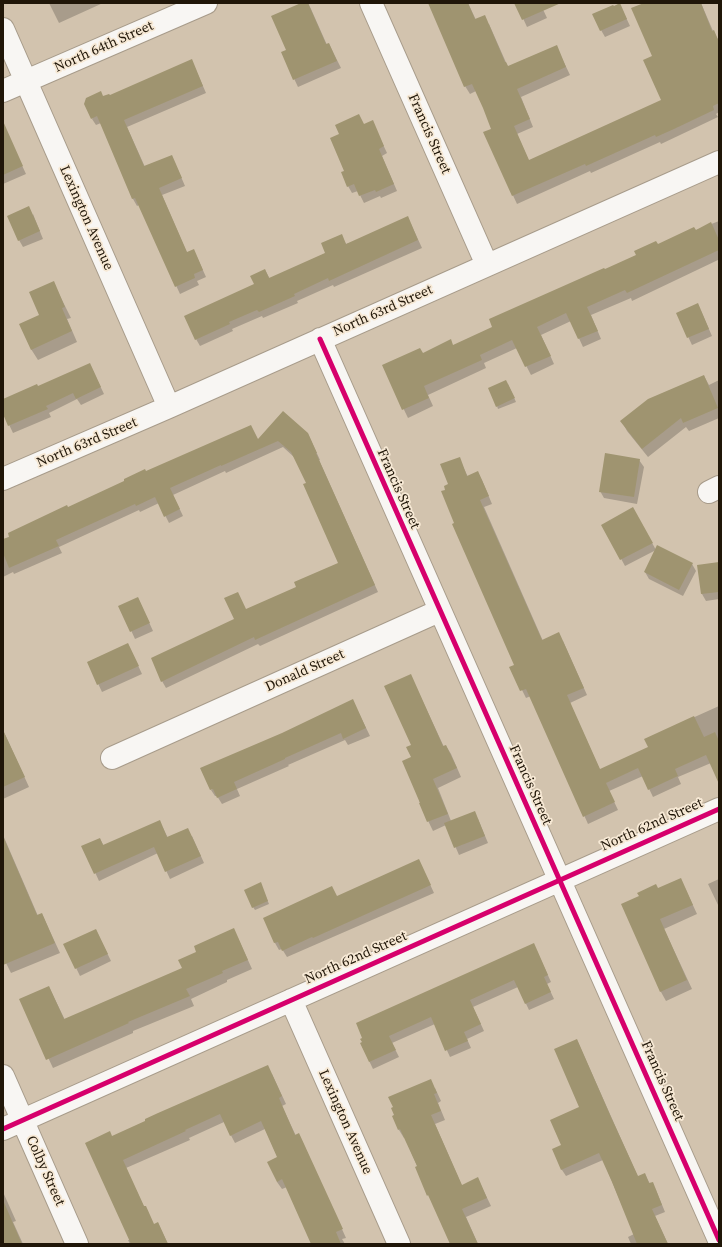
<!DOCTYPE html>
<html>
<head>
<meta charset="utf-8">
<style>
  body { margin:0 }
  #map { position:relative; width:722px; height:1247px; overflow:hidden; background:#d2c3ae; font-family:"Source Serif 4",serif }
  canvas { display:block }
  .frame { position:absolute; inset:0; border:4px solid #201608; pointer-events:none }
</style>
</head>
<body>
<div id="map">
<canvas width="722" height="1247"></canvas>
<div class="frame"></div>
</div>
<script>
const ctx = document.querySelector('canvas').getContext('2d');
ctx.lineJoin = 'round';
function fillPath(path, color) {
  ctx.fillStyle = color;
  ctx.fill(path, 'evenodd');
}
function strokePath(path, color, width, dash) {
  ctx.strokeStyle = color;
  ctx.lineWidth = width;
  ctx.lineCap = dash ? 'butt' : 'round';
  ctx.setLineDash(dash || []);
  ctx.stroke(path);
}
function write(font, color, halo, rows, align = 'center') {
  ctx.font = font + ' "Source Serif 4",serif';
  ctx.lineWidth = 3.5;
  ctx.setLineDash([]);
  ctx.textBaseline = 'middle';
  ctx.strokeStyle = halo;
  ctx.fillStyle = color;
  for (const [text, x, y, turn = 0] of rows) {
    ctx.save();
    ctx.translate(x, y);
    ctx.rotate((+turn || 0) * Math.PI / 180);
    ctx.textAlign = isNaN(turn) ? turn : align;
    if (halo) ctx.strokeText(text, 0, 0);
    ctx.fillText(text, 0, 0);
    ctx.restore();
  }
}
fillPath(new Path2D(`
  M49 3H103L59 23Z
  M304 3H308L311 9 327 45 329 44 341 68 298 87 282 53 287 50Z
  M429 3H468L476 20 489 24 508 67 560 54 570 75 521 97 533 127 517 134 529 161 663 101 653 57 646 3H701L713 31 719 41V112L716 114 718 117 661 144 660 142 591 173 590 171 517 204 484 133 493 129 476 91 470 94 465 86Z
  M516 3H540L547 18 527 27Z
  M623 11 630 26 605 37 601 30Z
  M192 61 206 93 127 127 145 167 175 163 185 186 162 195 187 253 197 257 206 277 197 281 199 285 180 294 139 205 137 206 133 199 101 123 96 125 92 119 104 97 110 96Z
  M372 121 387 153 382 156 397 191 381 198 380 196 364 203 358 191 352 193 348 186 346 172 365 129Z
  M13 146 26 174 3 184V148Z
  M33 214 43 239 23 247 19 240Z
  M719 221V262L718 260 632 301 631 298 591 315 601 339 583 347 571 321 541 335 554 364 531 375 517 348 484 363 486 368 428 395 433 406 408 418 383 366 453 346 494 327 604 271 658 245Z
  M411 224 422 248 334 287 333 285 297 301 298 303 263 318 262 316 232 329 233 331 200 346 196 339 255 284 265 270 270 279 326 253 341 235 346 244Z
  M53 282 71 318 67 319 77 342 38 360 31 349 40 315Z
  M701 311 712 336 692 345 677 313Z
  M93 371 104 394 81 405 77 399 49 413 51 417 13 433 3 412V400L37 388Z
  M704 376 709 385 719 380V418L689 431 686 427 648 457 627 431 622 421Z
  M508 384 516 402 498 409 497 406Z
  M308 434 320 460H319L378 592 260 646 258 644 166 688 162 681 246 610 298 587 339 564 307 483 295 458 283 447 226 473 225 471 173 495 183 516 169 523 159 503 140 512 139 510 59 547 62 553 14 574 13 572 3 577V540L68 508 146 473 258 441Z
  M459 458 468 477 478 473 482 480 492 504 484 507 543 641H563L587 695 570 703 600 770 649 748 646 739 719 706V766L711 763 678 777 681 784 653 797 643 776 609 791 618 810 588 824 531 696 526 698 511 668 516 665 455 523 447 490Z
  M639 460 644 467 637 504 604 498 600 491Z
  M633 509 656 550 625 566 603 525Z
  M719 563V599L706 601 702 594 698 566Z
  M692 564 696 571 683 596 649 579 645 572Z
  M138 598 153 631 135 639 120 606Z
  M128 644 142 674 102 692 88 662Z
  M411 676 444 747 446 746 451 754 461 777 438 788 451 821 478 819 488 843 459 855 446 825 433 831 420 804 412 758Z
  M353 701 370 736 348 745 345 740 288 765 289 766 237 789 240 796 222 804 217 796H215L211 790 283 734Z
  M3 730 29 787 3 799Z
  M163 828 168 838 192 836 204 863 170 879 158 853 99 881 83 846 100 839 104 846Z
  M3 835 38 916 42 914 60 953 11 973 3 957Z
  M422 867 434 893 287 957 282 949 279 950 275 943 264 918 337 897Z
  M719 879V907L708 884Z
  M262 887 269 904 255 910 253 907Z
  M685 888 697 914 664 929 692 989 666 1001 661 992 623 904 658 889Z
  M96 930 111 961 80 976 65 945Z
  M238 938 252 969 227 980V982L191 999 194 1006 133 1031V1033L53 1068 21 1000 49 987 65 1020 184 969Z
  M537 951 551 982 547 984 554 999 529 1010 518 987 473 1007 484 1031 467 1039 471 1048 450 1057 435 1024 392 1043 399 1057 373 1069 361 1044Z
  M577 1040 638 1177 645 1174 650 1184 652 1183 656 1190 665 1212 655 1216 668 1244H631L628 1237 634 1234 603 1160 566 1176 562 1170 553 1150 563 1146 580 1108Z
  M272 1074 286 1104 282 1106 296 1136 303 1143 346 1238 342 1239 345 1244H312L287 1187 282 1189 277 1182 278 1158 265 1129 235 1143 224 1122 189 1138 190 1140 126 1168 144 1207 154 1225 158 1223 168 1244H130L128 1240H130L112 1137Z
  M435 1088 441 1101 438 1103 445 1120 435 1124 462 1186 478 1179 491 1206 466 1217 478 1244H451L405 1138H404L399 1130 393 1116Z
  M3 1192 16 1221 13 1222 23 1244H3Z`), '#0003');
fillPath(new Path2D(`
  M301 3H308L326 44 329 43 337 61 293 80 281 52 286 50 271 16Z
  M428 3H468L475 19 485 15 505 62H506L508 66 557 45 566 67 517 89 530 119 514 126 529 160 661 100 643 60 652 56 631 8 644 3H701L712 31 714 30 719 42V103L713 106 714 110 674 129 656 137 655 135 586 166 585 164 512 196 483 132 491 129 483 108 472 84 464 87Z
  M514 3H561L522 20Z
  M620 3 627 19 600 31 592 14 613 5 614 6Z
  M192 59 203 86 124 120 144 166 172 155 182 178 159 188 187 252 194 249 203 270 194 274 195 278 175 287 135 198 132 199 97 116 91 119 84 104 86 98 101 91 103 96 109 94 110 95Z
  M359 114 364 124 373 120 384 146 379 149 394 184 376 192 375 190 359 196 354 184 347 187 341 172 344 171 330 138 339 134 335 125Z
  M3 121 23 166 3 175Z
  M29 206 40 231 18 241 7 216Z
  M408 216 418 240 329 281 328 278 294 294 295 296 259 312 257 310 229 322 230 324 195 340 184 316 254 284 250 276 265 269 269 278 325 253 321 243 342 234 346 244Z
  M711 222 719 240V250L627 293 625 290 587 307 598 331 578 339 566 313 537 327 551 356 525 367 512 340 480 355 482 360 424 386 429 398 402 410 382 365 420 348 423 353 451 339 453 345 492 327 489 319 604 268 605 269 636 255 634 251 656 241 658 244 694 227 696 230Z
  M54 281 65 307 62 308 72 331 31 350 19 324 39 315 29 292Z
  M698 303 709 329 687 338 676 313Z
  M90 363 101 387 76 399 73 393 46 406 48 409 8 426 3 414V399L37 384 38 386Z
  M704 375 718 408 683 423 681 418 642 449 620 421 648 399Z
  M506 380 515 398 496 407 488 388Z
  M283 411 308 433 317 453H316L375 585 255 640 254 637 161 682 151 658 234 619 224 598 238 592 246 609 296 587 294 582 338 563 303 484 306 483 291 452 278 441 221 466V465L170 488 180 509 164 517 155 497 136 506 135 504 56 540 59 546 9 568 3 553V539L9 537 8 533 67 505 68 507 124 481V479L145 469 146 471 251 425 258 439Z
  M605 453 640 459 634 497 599 492Z
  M460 457 467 476 478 471 489 496 480 500 542 640 559 632 584 688 567 695 600 769 648 747 644 739 694 716 704 737 715 732 719 741V784L706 755 675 769 678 776 648 790 638 768 606 783 615 802 583 817 526 689 520 691 509 667 514 665 452 524 454 523 441 491 445 490 444 486 448 484 440 464Z
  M633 507 653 543 620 560 601 525Z
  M657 545 693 563 679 590 644 572Z
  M719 562V592L701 594 697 565Z
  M138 597 150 623 130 632 118 606Z
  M128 643 139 666 97 685 87 662Z
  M411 674 443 746 446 745 457 768 433 779 448 814 427 822 419 803H420L402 761 411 757 406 747 411 745 384 686Z
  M353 699 366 728 343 739 341 733 285 758V759L234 782 237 789 217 798 213 789 210 790 200 768 282 733Z
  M3 730 25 777 3 787Z
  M475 811 485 836 454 848 444 823Z
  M160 820 167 837 188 828 201 856 165 872 154 847 94 874 81 846 100 838 103 845Z
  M3 836 37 915 42 913 55 943 3 965Z
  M419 859 431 885 313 938 312 937 282 951 278 942 274 943 263 918 332 886 337 896Z
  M681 878 693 905 660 919 687 980 660 992 621 904 639 896 637 893 656 884 658 888Z
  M261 882 268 901 252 908 244 890Z
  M234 928 248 960 222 971 223 973 186 989 190 996 128 1022 129 1023 46 1060 19 999 49 986 64 1019 182 968 178 960 196 952 194 946Z
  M96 929 108 954 75 969 63 944Z
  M534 943 548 975 544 977 551 992 525 1004 514 980 470 1000 481 1024 464 1032 468 1041 445 1051 431 1017 389 1036 396 1050 369 1062 360 1043 362 1042 360 1039 362 1038 356 1023Z
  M577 1039 611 1117 638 1176 645 1173 649 1183 653 1182 662 1205 652 1209 668 1244H637L612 1182 599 1153 561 1170 552 1149 561 1145 550 1120 579 1107 554 1049Z
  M268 1065 282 1096 279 1098 295 1135 299 1133 343 1229 336 1232 341 1244H311L282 1179 277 1182 267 1162 277 1157 261 1121 230 1136 220 1114 185 1130 186 1131 123 1160 144 1206H146L154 1224 158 1222 168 1244H131L85 1143 110 1131 112 1136 145 1121V1119L158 1113Z
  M431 1079 437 1093 434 1094 441 1111 431 1115 462 1185 478 1177 487 1198 462 1209 478 1244H450L428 1195 427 1196 415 1167 417 1166 400 1129 398 1130 392 1116 394 1115 391 1108 393 1107 388 1097Z
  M3 1200 22 1244H3Z`), '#9f9470');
const minor = new Path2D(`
  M371 3 487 265
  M3 29 169 407
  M3 91 206 3
  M320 339 719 1240
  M3 479 169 407 719 162
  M709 492 719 487
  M112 758 439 611
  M291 1000 399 1244
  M3 1076 77 1244
  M3 1129 719 809`);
strokePath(minor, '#a79b8a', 24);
strokePath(minor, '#f8f6f3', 22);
strokePath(new Path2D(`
  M320 339 719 1240
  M3 1129 719 809`), '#d6006c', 5);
write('14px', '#201608', '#f7e9d5', [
  ["North 64th Street",104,47,-24],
  ["Francis Street",429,134,66],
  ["Lexington Avenue",86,218,66],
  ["North 63rd Street",383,311,-24],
  ["North 63rd Street",87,443,-23],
  ["Francis Street",398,489,66],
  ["Donald Street",305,671,-24],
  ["Francis Street",530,785,66],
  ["North 62nd Street",652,825,-24],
  ["North 62nd Street",356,958,-24],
  ["Francis Street",662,1081,66],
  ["Lexington Avenue",345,1122,66],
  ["Colby Street",45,1171,66]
]);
</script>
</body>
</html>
